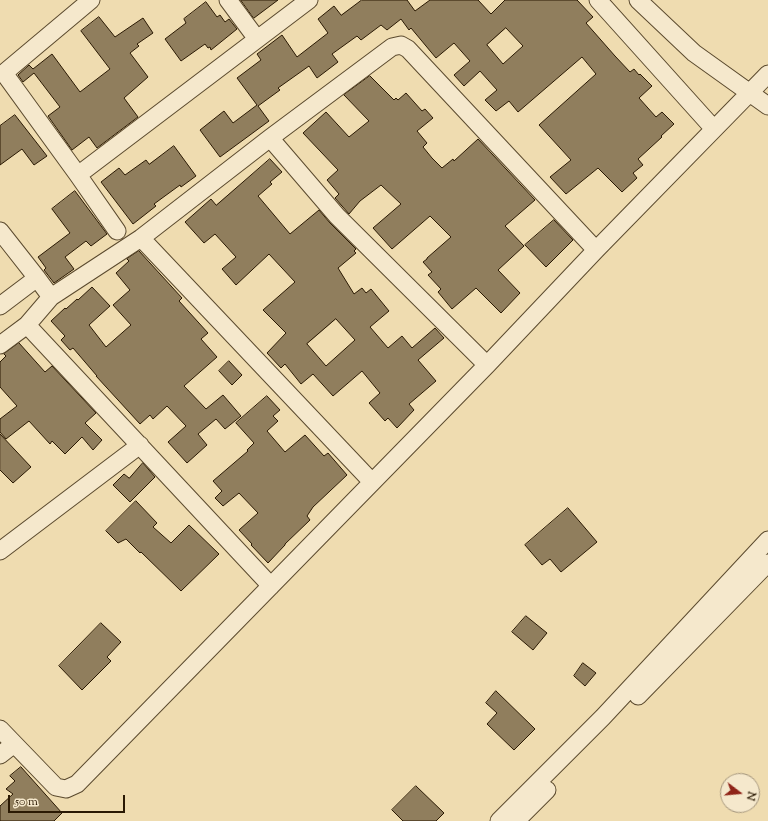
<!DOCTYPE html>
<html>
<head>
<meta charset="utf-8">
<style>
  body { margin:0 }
  #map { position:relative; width:768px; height:821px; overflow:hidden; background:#efdcb0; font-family:"Sorts Mill Goudy",serif }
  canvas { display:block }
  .north { position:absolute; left:720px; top:773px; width:40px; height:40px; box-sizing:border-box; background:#f5e8cc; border:1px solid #a4957c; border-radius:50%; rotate:106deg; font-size:11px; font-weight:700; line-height:16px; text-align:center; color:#2a1903 }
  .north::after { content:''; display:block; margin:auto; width:14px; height:18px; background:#8f2418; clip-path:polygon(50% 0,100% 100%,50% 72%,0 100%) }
  .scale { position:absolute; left:8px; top:795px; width:117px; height:18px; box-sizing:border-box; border:2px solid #2a1903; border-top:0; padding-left:5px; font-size:12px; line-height:14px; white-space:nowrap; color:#2a1903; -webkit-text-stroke:3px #f5e8cc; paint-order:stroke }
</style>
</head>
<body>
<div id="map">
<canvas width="768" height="821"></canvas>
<div class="north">N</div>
<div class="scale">50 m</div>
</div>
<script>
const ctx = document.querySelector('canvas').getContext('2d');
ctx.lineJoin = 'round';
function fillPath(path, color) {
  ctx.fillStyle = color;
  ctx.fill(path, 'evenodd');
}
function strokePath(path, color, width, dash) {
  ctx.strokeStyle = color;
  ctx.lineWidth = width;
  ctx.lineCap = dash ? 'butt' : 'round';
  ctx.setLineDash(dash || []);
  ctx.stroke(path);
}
const building = new Path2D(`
  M241 0H278L254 18Z
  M362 0H407L415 11 430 0H478L491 14 505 0H577L593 17 586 23 615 56 630 72 634 69 639 75 640 74 652 86 639 98 656 117 662 112 674 124 661 136 662 137 638 159 643 165 633 173 637 178 622 192 598 168 566 194 550 177 571 160 539 125 596 74 582 57 518 112 509 101 496 111 485 100 497 90 480 71 464 86 454 75 470 61 454 43 436 58 411 28 409 30 401 19 387 30 381 25 361 40 357 36 332 54 338 62 317 78 309 66 278 88 280 90 258 106 269 121 220 157 200 130 224 111 233 123 257 105 237 78 261 60 257 54 282 35 297 57 328 33 318 19 334 6 341 15ZM506 28 523 46 503 64 487 45Z
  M206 2 217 17 220 15 225 22 229 19 237 29 211 50 210 47 208 48 205 44 181 61 165 39 186 23 184 19Z
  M99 17 115 37 143 18 153 33 137 44 139 46 130 53 148 77 124 98 138 117 97 148 89 137 72 150 48 116 60 107 34 73 23 82 18 75 29 65 33 69 52 54 80 92 110 69 81 31Z
  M370 76 394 100 396 98 398 100 406 93 422 111 425 109 433 118 417 131 427 143 423 147 432 158 442 168 453 159 454 161 478 139 535 200 505 226 524 246 498 270 520 293 501 313 476 288 452 309 438 292 441 289 428 275 432 272 423 262 427 259V258L451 237 430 216 392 249 373 228 401 204 381 185 360 201 349 214 335 198 339 194 327 180 338 170 303 133 326 112 349 137 369 121 344 95Z
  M15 115 47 156 34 165 22 149 0 165V126Z
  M174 146 196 176 181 187 180 185 154 204 156 206 133 224 101 182 119 168 125 175 146 160 149 164Z
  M270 159 282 172 270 182 272 184 258 196 290 234 319 210 330 223 356 249 354 251 356 253 338 268 354 294 362 288 366 293 371 289 389 311 370 327 388 348 402 336 412 348 435 328 444 338 418 360 436 381 409 404 414 410 397 428 388 418 385 421 369 403 380 393 362 371 333 396 313 374 301 384 285 364 281 368 267 353 286 333 263 310 295 282 269 254 236 285 222 269 236 257 215 234 204 243 185 222 211 199 216 205ZM336 319 355 340 326 366 307 344Z
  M75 191 107 234 91 246 86 241 65 257 74 269 54 283 44 270 46 268 38 257 70 233 52 209Z
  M554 220 573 240 546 267 525 245Z
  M139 251 182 298 179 301 208 333 201 339 217 357 184 386 206 409 223 395 241 416 225 429 216 419 198 434 207 445 187 463 168 442 186 426 167 406 153 419 150 415 140 424 96 376H97L73 348 70 350 61 340 65 336 51 321 65 308 66 309 77 299 78 300 92 287 110 306 89 325 106 347 131 325 113 305 130 290 116 273 129 261 127 259Z
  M19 343 45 372 52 366 96 413 85 423 102 440 93 450 82 437 65 454 52 441 50 444 29 421 6 439 0 432V419L17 406 0 387V362L6 356 4 354Z
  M229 361 242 375 232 385 219 371Z
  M267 396 280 410 273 416 278 421 267 431 285 452 305 435 324 456 328 453 347 475 313 507 307 516 310 520 285 544V545L268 563 251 545 252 544 239 530 258 513 239 493 223 506 215 498 222 491 213 481 248 451 247 450 254 443 236 423Z
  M0 434 31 467 13 483 0 470Z
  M143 463 155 477 130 502 113 485 124 474 129 478Z
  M136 501 157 523 153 527 171 543 189 525 219 554 181 591 141 552 140 553 126 539 118 543 106 531Z
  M568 508 597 542 561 572 550 559 542 565 525 545Z
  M526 616 547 633 533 650 512 632Z
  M101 623 121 642 107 657 111 661 82 690 59 666Z
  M583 663 596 673 585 686 574 676Z
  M496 691 535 729 514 750 487 724 497 713 486 703Z
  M21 767 62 813 54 821H0V806L13 794 6 789 15 781 10 776Z
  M416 786 444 813 436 821H403L392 810Z`);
fillPath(building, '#907e5d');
strokePath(building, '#2a1903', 1);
const minor = new Path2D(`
  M91 0 4 73 78 175 117 231
  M228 0 257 39
  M598 0 714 129
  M638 0 694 53 768 106
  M270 138 337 216 487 365
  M78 175 309 0
  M0 231 37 278 51 297
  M141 238 372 482
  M0 306 37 278
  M27 325 271 586
  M0 345 27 325 51 297 141 238 270 138 392 47 401 45 408 49 596 250
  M0 551 140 445
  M638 696 768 563
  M0 729 56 787 66 789 77 784 487 365 596 250 768 74
  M0 755 14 744
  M499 821 603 717 768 540
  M516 821 547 790`);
strokePath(minor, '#5b4a2e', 19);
strokePath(minor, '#f5e8cc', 17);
</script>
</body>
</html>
